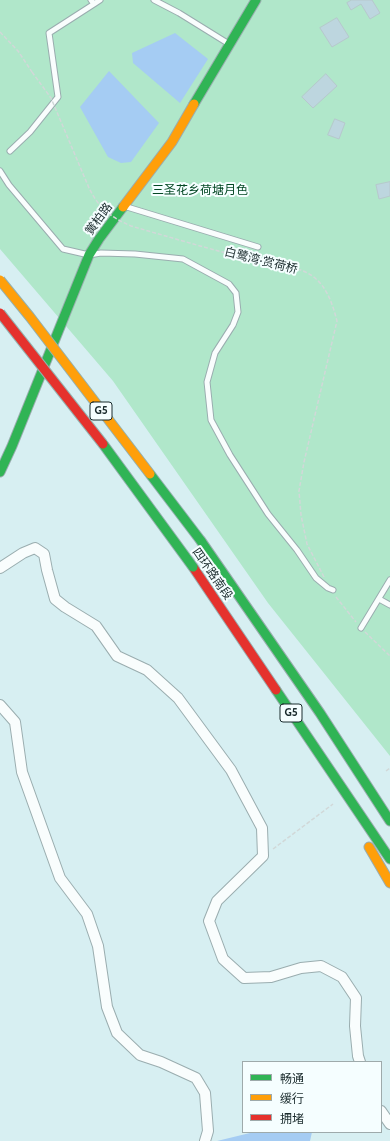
<!DOCTYPE html>
<html>
<head>
<meta charset="utf-8">
<style>
  body { margin:0 }
  #map { position:relative; width:390px; height:1141px; overflow:hidden; background:#d7eff2; font-family:Cabin,"Noto Sans SC",sans-serif }
  canvas { display:block }
  .legend { position:absolute; left:242px; top:1061px; width:140px; height:72px; box-sizing:border-box; background:#f5feff; border:1px solid #9eaaab; margin:0; padding:5px 7px; list-style:none; font-size:12px; color:#1b2c2e }
  .legend li { display:flex; align-items:center; gap:8px; height:20px }
  .legend b { width:20px; border:1px solid #9eaaab }
</style>
</head>
<body>
<div id="map">
<canvas width="390" height="1141"></canvas>
<ul class="legend">
<li><b style="height:5px;background:#30b455"></b>畅通</li>
<li><b style="height:5px;background:#ff9f0a"></b>缓行</li>
<li><b style="height:5px;background:#e5322d"></b>拥堵</li>
</ul>
</div>
<script>
const ctx = document.querySelector('canvas').getContext('2d');
ctx.lineJoin = 'round';
function fillPath(path, color) {
  ctx.fillStyle = color;
  ctx.fill(path, 'evenodd');
}
function strokePath(path, color, width, dash) {
  ctx.strokeStyle = color;
  ctx.lineWidth = width;
  ctx.lineCap = dash ? 'butt' : 'round';
  ctx.setLineDash(dash || []);
  ctx.stroke(path);
}
function write(font, color, halo, rows, align = 'center') {
  ctx.font = font + ' Cabin,"Noto Sans SC",sans-serif';
  ctx.lineWidth = 4;
  ctx.setLineDash([]);
  ctx.textBaseline = 'middle';
  ctx.strokeStyle = halo;
  ctx.fillStyle = color;
  for (const [text, x, y, turn = 0] of rows) {
    ctx.save();
    ctx.translate(x, y);
    ctx.rotate((+turn || 0) * Math.PI / 180);
    ctx.textAlign = isNaN(turn) ? turn : align;
    if (halo) ctx.strokeText(text, 0, 0);
    ctx.fillText(text, 0, 0);
    ctx.restore();
  }
}
fillPath(new Path2D(`
  M0 0H390V756L268 603 113 381 0 249Z`), '#b0e7ca');
fillPath(new Path2D(`
  M175 33 208 59 180 103 133 63 132 53Z
  M109 71 159 123 131 162 121 163 108 157 80 107Z
  M254 1132H312L310 1141H217Z`), '#a5ccf3');
const building = new Path2D(`
  M352 0H372L380 13 370 19 361 4 351 10 347 3Z
  M337 18 349 37 332 47 320 28Z
  M326 74 337 86 313 108 302 97Z
  M335 119 345 123 339 139 328 135Z
  M390 182V196L379 199 376 185Z`);
fillPath(building, '#bdd6df');
strokePath(building, '#b7c8cd', 1);
const lane = new Path2D(`
  M91 0 94 4 100 0
  M154 0 179 13 229 44
  M10 151 30 132 58 97 49 33 94 4
  M0 171 9 185 63 249 89 255 101 253 135 254 183 259 229 284 236 293 238 312 233 325 215 353 207 382 211 420 230 455 268 514 297 550 316 578 328 588 333 590
  M127 207 258 247
  M379 599 390 605
  M361 628 390 580`);
const street = new Path2D(`
  M0 568 23 553 35 548 44 554 47 570 55 599 65 607 96 626 117 656 147 670 178 698 231 770 262 828 263 856 217 901 209 921 223 959 244 978 271 977 301 968 321 966 342 977 356 998 355 1026 358 1056 360 1062
  M0 705 15 722 22 772 60 878 87 914 98 946 107 1007 117 1033 140 1055 161 1062 196 1078 205 1093 208 1131 205 1141
  M381 1111 390 1124`);
const fast = new Path2D(`
  M194 104 256 0
  M0 472 12 446 89 255 99 239 123 207
  M201 541 320 713 390 821
  M276 690 390 859`);
const slow = new Path2D(`
  M123 207 172 142 194 104
  M369 847 390 883`);
const jam = new Path2D(`
  M193 567 276 690`);
strokePath(lane, '#9aadaf', 7);
strokePath(street, '#9aadaf', 12);
strokePath(fast, '#9aadaf', 11);
strokePath(slow, '#9aadaf', 11);
strokePath(jam, '#9aadaf', 11);
strokePath(new Path2D(`
  M0 32 18 51 32 72
  M336 597 356 622
  M365 632 390 656
  M386 771 390 768
  M273 849 333 804`), '#d1d8d8', 1.5, [4, 2]);
strokePath(lane, '#f9fdfd', 5);
strokePath(street, '#f9fdfd', 10);
strokePath(fast, '#30b455', 9);
strokePath(slow, '#ff9f0a', 9);
strokePath(jam, '#e5322d', 9);
const fastBridge = new Path2D(`
  M103 444 193 567
  M150 474 201 541`);
const slowBridge = new Path2D(`
  M0 280 30 317 150 474`);
const jamBridge = new Path2D(`
  M0 313 103 444`);
strokePath(fastBridge, '#94b0ae', 11, []);
strokePath(slowBridge, '#94b0ae', 11, []);
strokePath(jamBridge, '#94b0ae', 11, []);
strokePath(new Path2D(`
  M32 72 51 98 89 188C99 208 110 217 131 226 173 238 215 251 258 261 277 266 299 265 315 278 328 289 333 306 337 321L304 462 299 491 301 515 307 544 324 577`), '#d1d8d8', 1.5, [4, 2]);
strokePath(fastBridge, '#30b455', 9);
strokePath(slowBridge, '#ff9f0a', 9);
strokePath(jamBridge, '#e5322d', 9);
for (const [x, y, w] of [
  [101,411,22],
  [291,713,22]
]) {
  const box = new Path2D();
  box.roundRect(x - w / 2, y - 9, w, 18, 3);
  ctx.fillStyle = '#f5feff';
  ctx.fill(box);
  strokePath(box, '#1b2c2e', 1);
}
write('bold 11px', '#1b2c2e', null, [
  ["G5",101,411],
  ["G5",291,713]
]);
write('12px', '#034824', '#f5feff', [
  ["三圣花乡荷塘月色",200,190]
]);
write('12px', '#1b2c2e', '#f5feff', [
  ["黉柏路",99,219,-54],
  ["白鹭湾·赏荷桥",261,261,14],
  ["四环路南段",212,574,55]
]);
</script>
</body>
</html>
